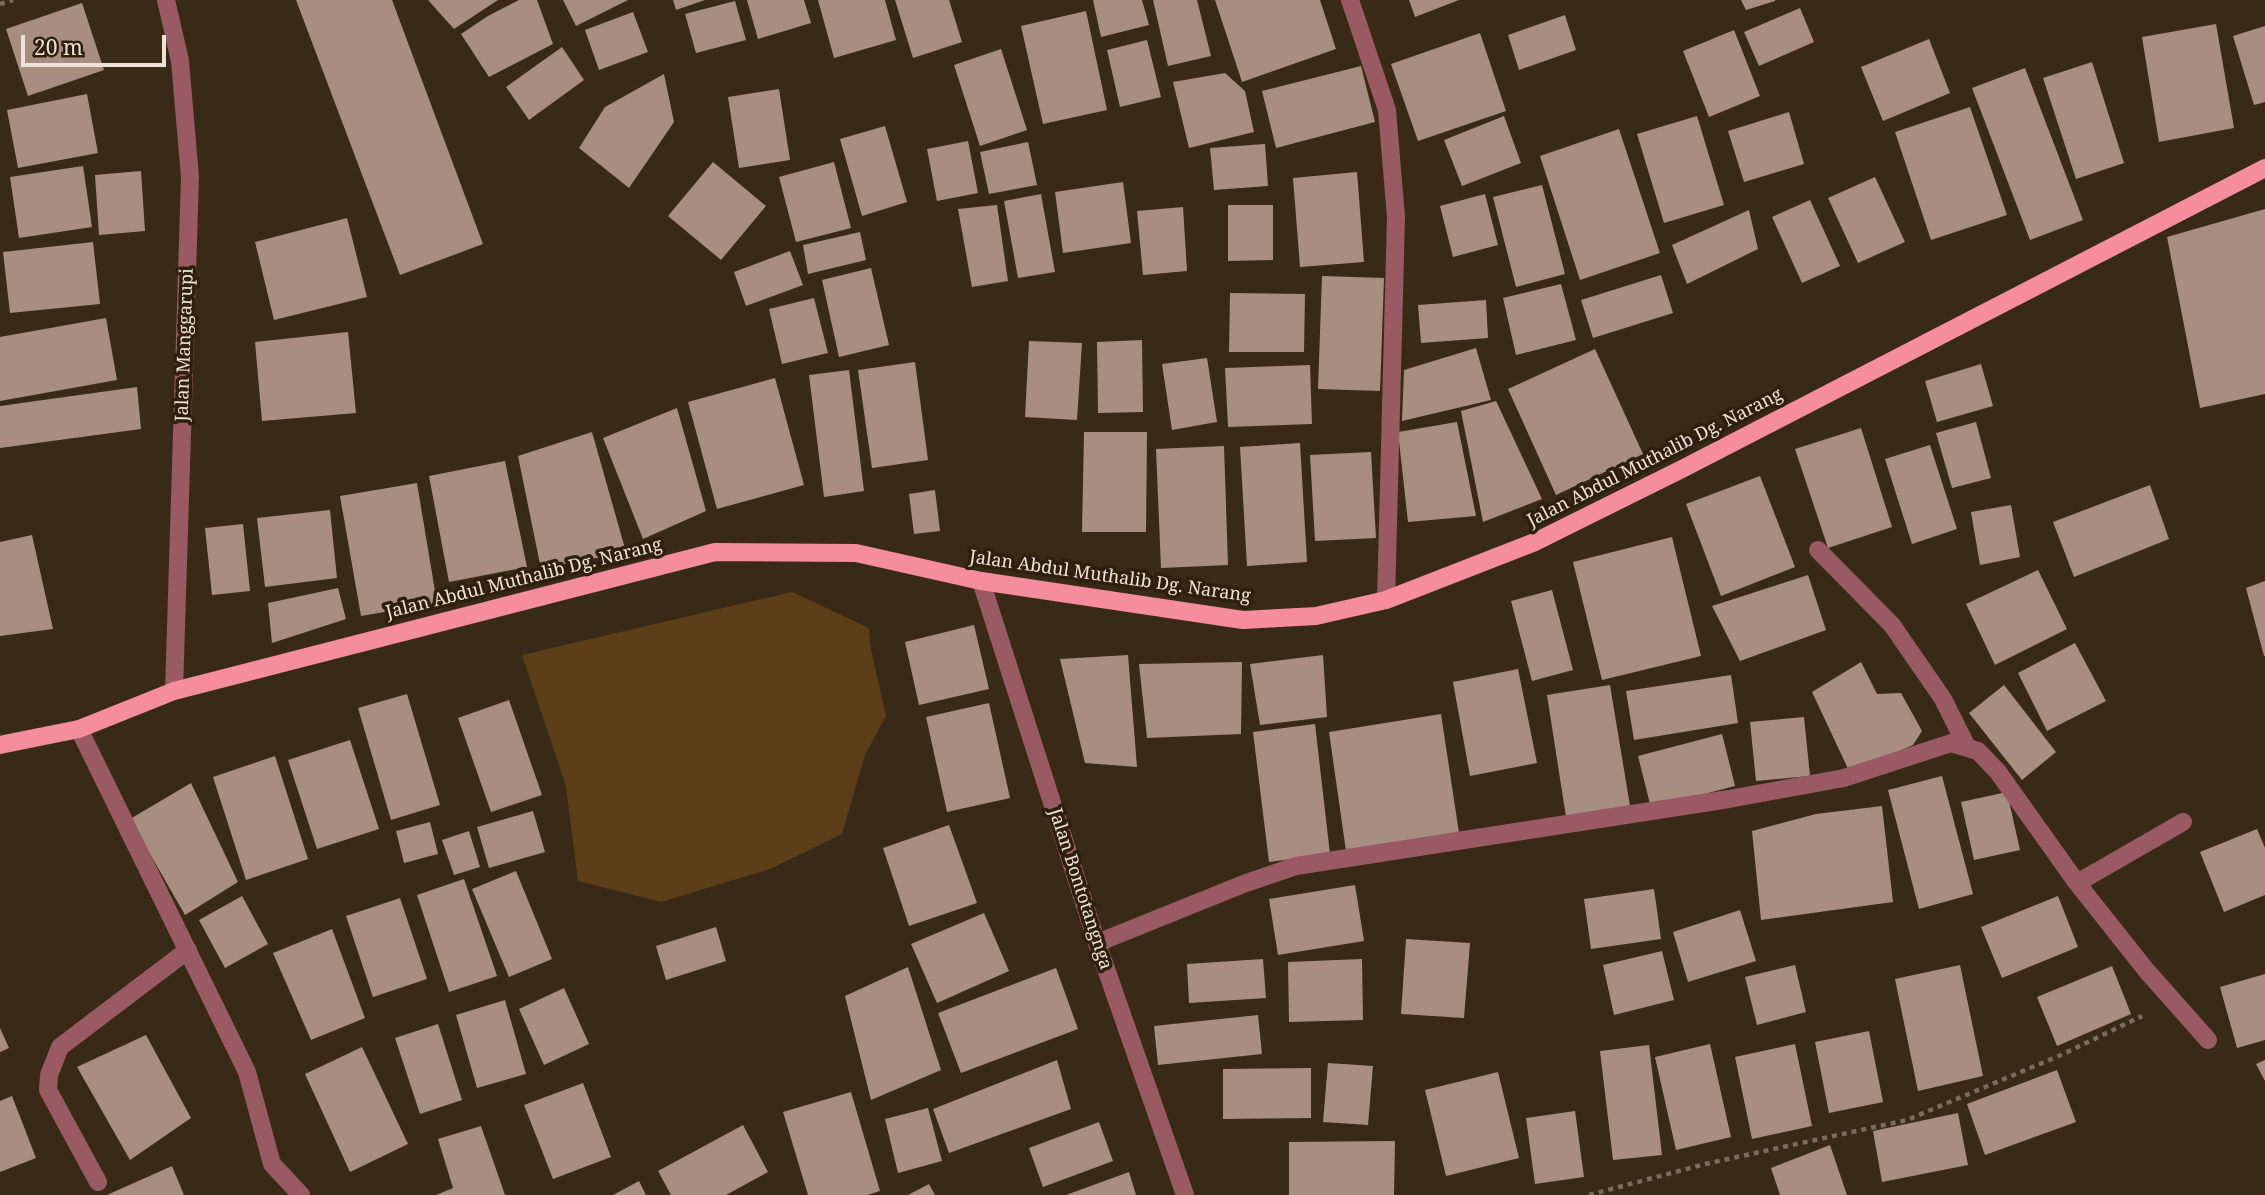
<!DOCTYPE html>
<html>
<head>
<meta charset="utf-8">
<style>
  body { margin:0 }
  #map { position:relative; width:2265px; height:1195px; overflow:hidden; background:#392a18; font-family:"Noto Serif",serif }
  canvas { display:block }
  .scale { position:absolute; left:21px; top:35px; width:145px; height:32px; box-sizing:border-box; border:4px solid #ece2d7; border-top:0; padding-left:9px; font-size:21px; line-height:24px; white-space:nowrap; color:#ece2d7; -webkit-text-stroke:5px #2f200e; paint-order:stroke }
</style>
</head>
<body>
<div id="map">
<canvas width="2265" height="1195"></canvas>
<div class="scale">20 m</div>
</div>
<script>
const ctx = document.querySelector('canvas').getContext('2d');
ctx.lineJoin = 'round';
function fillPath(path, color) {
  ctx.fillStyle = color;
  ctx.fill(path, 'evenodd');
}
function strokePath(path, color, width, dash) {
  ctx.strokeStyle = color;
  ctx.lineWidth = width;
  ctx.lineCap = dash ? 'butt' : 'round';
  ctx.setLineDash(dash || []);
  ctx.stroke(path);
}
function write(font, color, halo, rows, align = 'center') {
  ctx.font = font + ' "Noto Serif",serif';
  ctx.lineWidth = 7;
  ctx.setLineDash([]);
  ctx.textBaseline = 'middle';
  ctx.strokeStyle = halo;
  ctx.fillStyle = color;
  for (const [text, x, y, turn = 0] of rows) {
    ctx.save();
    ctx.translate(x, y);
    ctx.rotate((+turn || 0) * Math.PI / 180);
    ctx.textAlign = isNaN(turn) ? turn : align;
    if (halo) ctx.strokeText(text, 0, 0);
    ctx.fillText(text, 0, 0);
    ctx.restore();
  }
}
fillPath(new Path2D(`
  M792 592 869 628 870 645 886 716 865 755 842 834 770 869 661 902 578 881 566 786 522 655Z`), '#5c3f18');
fillPath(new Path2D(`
  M296 0H392L483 244 400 275Z
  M428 0H498L454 29Z
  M519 0H537L553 44 489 77 461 34 488 16Z
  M563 0H628L576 26Z
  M673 0H705L676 10Z
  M747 0H804L811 23 758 39Z
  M818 0H885L896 40 834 58Z
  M895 0H949L962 42 913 58Z
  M1093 0H1142L1149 25 1101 37Z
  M1153 0H1197L1211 56 1168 66Z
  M1215 0H1320L1336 49 1242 82Z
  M1409 0H1459L1415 17Z
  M1741 0H1775V1L1746 10Z
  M735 1 746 40 696 53 685 14Z
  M82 3 104 70 28 96 6 29Z
  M1800 8 1814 42 1759 66 1744 32Z
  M1086 11 1107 110 1043 124 1021 26Z
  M633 12 648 52 599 70 585 30Z
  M1565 15 1576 50 1519 70 1508 35Z
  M2216 24 2234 128 2159 142 2142 37Z
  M2265 26V102L2254 105 2233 36Z
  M1734 30 1760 96 1709 117 1683 51Z
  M1480 33 1506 111 1418 141 1391 64Z
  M1929 39 1950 93 1883 121 1861 67Z
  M1147 40 1161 97 1120 107 1107 50Z
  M562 47 584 80 529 120 506 87Z
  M1001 49 1027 130 980 146 954 65Z
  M2092 62 2124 163 2076 179 2043 78Z
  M1361 66 1375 122 1276 148 1262 91Z
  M2025 68 2083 220 2030 240 1972 88Z
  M1225 73 1245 91 1254 132 1189 148 1173 82Z
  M664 74 674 122 629 188 579 148 605 107Z
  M779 89 790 160 739 168 728 97Z
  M87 94 98 153 18 168 7 110Z
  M1970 107 2007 215 1931 240 1895 132Z
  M1789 112 1804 164 1744 182 1728 131Z
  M1504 116 1521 163 1462 186 1444 140Z
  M1697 116 1724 205 1664 223 1637 134Z
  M885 126 907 202 862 216 840 139Z
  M1619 129 1660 253 1580 280 1540 156Z
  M968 141 978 193 937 201 927 149Z
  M1028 142 1037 185 989 194 980 152Z
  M1265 144 1268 186 1214 190 1210 148Z
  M713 162 766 206 721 260 668 216Z
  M834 162 851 228 796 242 779 177Z
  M83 166 92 227 19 238 10 177Z
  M141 171 145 231 99 235 95 175Z
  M1357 172 1364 262 1300 267 1293 178Z
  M1875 177 1905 242 1858 263 1828 198Z
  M1123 182 1131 243 1063 253 1055 192Z
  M1542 185 1565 274 1516 287 1493 197Z
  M1041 194 1055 272 1018 278 1004 201Z
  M1485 194 1498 245 1453 257 1440 206Z
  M1810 200 1840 266 1802 283 1772 217Z
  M997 205 1008 281 972 287 958 209Z
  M1228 205H1273V260L1228 261Z
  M1183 207 1187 271 1143 275 1137 211Z
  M2265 209V394L2200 408 2167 237Z
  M1749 210 1758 249 1687 284 1672 245Z
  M347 218 367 297 274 320 255 242Z
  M860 232 866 260 808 274 803 245Z
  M93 242 100 304 10 313 3 252Z
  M790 251 803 285 746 306 734 272Z
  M871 268 889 345 839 357 822 280Z
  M1661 275 1673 313 1593 338 1581 300Z
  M1322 276 1384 278 1380 391 1318 389Z
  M1561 284 1576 340 1516 355 1503 298Z
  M1230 293 1305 294 1304 352H1229Z
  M814 298 828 353 782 364 769 309Z
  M1486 300 1488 338 1421 343 1418 305Z
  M106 318 117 380 0 401V337Z
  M348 332 356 413 262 421 255 342Z
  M1142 340 1143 412 1098 413 1097 342Z
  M1029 341 1082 343 1077 420 1025 417Z
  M1476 348 1491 400 1402 421 1404 370Z
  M1595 349 1643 454 1556 495 1508 389Z
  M1207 358 1217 422 1172 430 1162 364Z
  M915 362 928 460 872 468 858 370Z
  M1981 364 1993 406 1937 422 1925 381Z
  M1310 365 1312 424 1228 427 1225 368Z
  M849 370 864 491 824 497 809 375Z
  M775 378 804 485 717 509 688 402Z
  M137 387 141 429 0 448V406Z
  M1496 401 1542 499 1483 522 1461 411Z
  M677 408 706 511 643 539 603 438Z
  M1457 422 1476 516 1408 522 1398 432Z
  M1976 422 1991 478 1952 488 1936 433Z
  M1861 428 1892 527 1828 548 1795 449Z
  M592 432 626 552 541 569 518 456Z
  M1084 432H1147L1146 532H1082Z
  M1300 443 1307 562 1247 566 1240 447Z
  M1930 445 1957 529 1912 544 1885 459Z
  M1224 446 1228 565 1161 568 1156 449Z
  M1371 452 1376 538 1315 541 1310 455Z
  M505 461 527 567 449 582 429 476Z
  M1760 476 1795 567 1721 596 1686 504Z
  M417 483 437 603 361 616 340 496Z
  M2150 485 2169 539 2074 577 2053 522Z
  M935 490 940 531 914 534 909 494Z
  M2011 505 2020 557 1980 565 1971 512Z
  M330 510 337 578 265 587 257 518Z
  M243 524 250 591 212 595 205 528Z
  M32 535 53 629 0 636V542Z
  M1672 537 1701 656 1602 680 1573 562Z
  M2038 570 2067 629 1995 665 1966 604Z
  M1808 575 1826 630 1740 661 1712 606Z
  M2265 581V656H2264L2246 588Z
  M338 588 346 619 272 643 268 603Z
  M1552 590 1573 670 1532 681 1511 601Z
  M974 625 989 689 919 705 905 642Z
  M2075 643 2106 701 2047 731 2018 673Z
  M1128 655 1137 767 1085 763 1060 659Z
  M1323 655 1327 717 1260 725 1250 664Z
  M1242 662 1241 734 1147 738 1139 664Z
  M1861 662 1877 694 1901 693 1922 731 1913 745 1850 773 1812 692Z
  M1518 669 1537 763 1470 776 1453 682Z
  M1731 675 1738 723 1634 740 1626 691Z
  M1610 685 1630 806 1566 817 1547 695Z
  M2004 685 2056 752 2022 780 1969 713Z
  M407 694 440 805 391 820 358 708Z
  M509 700 542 795 491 812 458 718Z
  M989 703 1010 798 947 812 926 717Z
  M1441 714 1459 833 1346 851 1329 732Z
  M1804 717 1810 776 1756 781 1750 722Z
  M1315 724 1330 854 1269 862 1253 732Z
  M1722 734 1735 786 1651 808 1638 756Z
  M350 740 379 829 317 849 288 760Z
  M275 756 308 859 246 880 213 777Z
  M1942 776 1973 894 1919 909 1888 790Z
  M191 783 238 882 185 915 130 819Z
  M2007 792 2020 850 1974 860 1961 802Z
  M1882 806 1893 902 1761 920 1752 831 1816 814Z
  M533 811 545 852 489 868 477 827Z
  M430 822 438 854 404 863 396 831Z
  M949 825 977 903 909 926 883 848Z
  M2257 829 2265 848V895L2224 912 2200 852Z
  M469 831 480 867 454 875 442 840Z
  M516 871 552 959 509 977 472 889Z
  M464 879 497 976 449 992 417 895Z
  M1355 885 1364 941 1278 955 1269 899Z
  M1654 889 1661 939 1591 949 1584 899Z
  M242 896 268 944 225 968 199 920Z
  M2058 896 2078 947 2002 978 1981 927Z
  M400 898 427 979 373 997 346 916Z
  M1740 910 1756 961 1688 982 1673 932Z
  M984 913 1009 971 937 1003 911 944Z
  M716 927 726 961 666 980 656 946Z
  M332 929 365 1018 311 1040 273 953Z
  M1406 939 1470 943 1464 1018 1401 1014Z
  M1662 951 1674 1000 1614 1015 1603 965Z
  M1263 959 1266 998 1189 1003 1187 964Z
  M1362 959 1363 1020 1289 1022 1288 962Z
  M1795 965 1806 1012 1757 1025 1745 977Z
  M1960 965 1983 1076 1918 1091 1895 979Z
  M2112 966 2131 1014 2057 1046 2037 997Z
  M908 967 941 1070 871 1100 845 996Z
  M1056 968 1078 1029 961 1073 938 1013Z
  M2265 974V1040L2237 1048 2220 987Z
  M564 988 589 1044 544 1065 519 1009Z
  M505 1000 526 1074 477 1088 456 1015Z
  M1258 1015 1262 1054 1158 1065 1154 1026Z
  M438 1024 462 1100 420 1114 395 1038Z
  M0 1028 9 1048 0 1052Z
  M1869 1031 1883 1102 1829 1113 1815 1042Z
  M146 1035 191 1118 130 1160 77 1067Z
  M1710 1044 1731 1137 1676 1150 1655 1057Z
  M1795 1044 1812 1126 1752 1139 1735 1057Z
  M1649 1045 1662 1155 1613 1160 1600 1051Z
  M362 1047 408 1144 350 1172 305 1074Z
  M1057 1060 1071 1109 949 1153 933 1109Z
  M2265 1060V1081L2256 1064Z
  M1328 1063 1373 1066 1368 1125 1323 1122Z
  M1311 1068V1118L1223 1119V1069Z
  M2057 1070 2076 1122 1985 1155 1967 1104Z
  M1498 1072 1519 1158 1446 1176 1425 1090Z
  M583 1083 611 1157 553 1179 524 1105Z
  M851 1092 880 1191 867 1195H808L783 1112Z
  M12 1096 36 1158 0 1172V1101Z
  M928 1108 942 1161 898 1173 885 1119Z
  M1575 1111 1584 1177 1535 1184 1526 1118Z
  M1958 1113 1968 1165 1882 1182 1873 1131Z
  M1099 1122 1113 1161 1043 1187 1029 1148Z
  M743 1125 768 1172 726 1195H671L658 1171Z
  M481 1126 505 1195H436L453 1188 438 1139Z
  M1395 1141 1394 1195H1289V1142Z
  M1830 1145 1847 1195H1780L1771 1168Z
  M172 1166 184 1195H107Z
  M1129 1172 1136 1195H1066Z
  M639 1181 646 1195H613Z
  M929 1184 935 1195H908Z`), '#a78e80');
strokePath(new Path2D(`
  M0 4 13 0
  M1589 1195 1705 1164 1907 1120 2061 1055 2142 1016`), '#7a6d5e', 4.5, [5, 5]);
strokePath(new Path2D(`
  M166 0 180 61 190 177 174 691
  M1350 0 1387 110 1396 217 1386 600
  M1818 550 1892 625 1943 699 1967 747
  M981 581 1097 943 1185 1195
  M79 729 247 1072 272 1164 301 1195
  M2077 883 2183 822
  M1097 943 1246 883 1296 866 1729 799 1844 778 1951 743 1978 751 1998 772 2077 883 2146 970 2208 1040
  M98 1182 48 1090 49 1075 60 1047 188 950`), '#995a63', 18);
strokePath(new Path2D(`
  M0 745 79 729 174 691 715 552 856 553 981 581 1243 620 1316 616 1386 600 1535 542 1682 469 2265 168`), '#f58d9d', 18);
write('18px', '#ece2d7', '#2f200e', [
  ["Jalan Manggarupi",185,345,-88],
  ["Jalan Abdul Muthalib Dg. Narang",1655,458,-27],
  ["Jalan Abdul Muthalib Dg. Narang",1110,577,8],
  ["Jalan Abdul Muthalib Dg. Narang",524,579,-14],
  ["Jalan Bontotangnga",1080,889,72]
]);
</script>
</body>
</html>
